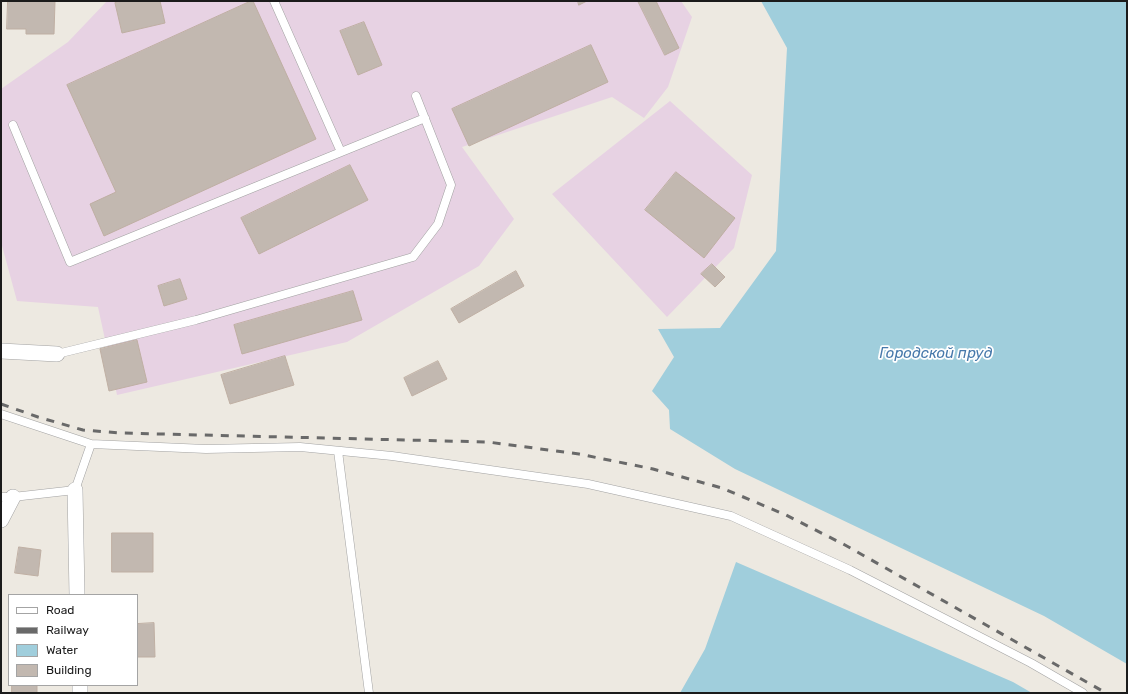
<!DOCTYPE html>
<html>
<head>
<meta charset="utf-8">
<style>
  body { margin:0 }
  #map { position:relative; width:1128px; height:694px; overflow:hidden; background:#ede9e1; font-family:Rubik,sans-serif }
  canvas { display:block }
  .frame { position:absolute; inset:0; border:2px solid #1b1b1b; pointer-events:none }
  .legend { position:absolute; left:8px; top:594px; width:130px; height:92px; box-sizing:border-box; background:#fff; border:1px solid #a4a4a4; margin:0; padding:5px 7px; list-style:none; font-size:12px; color:#1b1b1b }
  .legend li { display:flex; align-items:center; gap:8px; height:20px }
  .legend b { width:20px; border:1px solid #a4a4a4 }
</style>
</head>
<body>
<div id="map">
<canvas width="1128" height="694"></canvas>
<div class="frame"></div>
<ul class="legend">
<li><b style="height:5px;background:#fff"></b>Road</li>
<li><b style="height:5px;background:#696969"></b>Railway</li>
<li><b style="height:11px;background:#a0cedc"></b>Water</li>
<li><b style="height:11px;background:#c2b8b0"></b>Building</li>
</ul>
</div>
<script>
const ctx = document.querySelector('canvas').getContext('2d');
ctx.lineJoin = 'round';
function fillPath(path, color) {
  ctx.fillStyle = color;
  ctx.fill(path, 'evenodd');
}
function strokePath(path, color, width, dash) {
  ctx.strokeStyle = color;
  ctx.lineWidth = width;
  ctx.lineCap = dash ? 'butt' : 'round';
  ctx.setLineDash(dash || []);
  ctx.stroke(path);
}
function write(font, color, halo, rows, align = 'center') {
  ctx.font = font + ' Rubik,sans-serif';
  ctx.lineWidth = 3.5;
  ctx.setLineDash([]);
  ctx.textBaseline = 'middle';
  ctx.strokeStyle = halo;
  ctx.fillStyle = color;
  for (const [text, x, y, turn = 0] of rows) {
    ctx.save();
    ctx.translate(x, y);
    ctx.rotate((+turn || 0) * Math.PI / 180);
    ctx.textAlign = isNaN(turn) ? turn : align;
    if (halo) ctx.strokeText(text, 0, 0);
    ctx.fillText(text, 0, 0);
    ctx.restore();
  }
}
fillPath(new Path2D(`
  M107 1H681L692 17 668 87 644 118 612 97 462 147 514 219 479 266 347 342 117 395 98 307 17 301 1 242V89L68 42Z
  M670 101 752 175 734 248 667 317 552 194Z`), '#e7d2e3');
fillPath(new Path2D(`
  M761 1H1127V664L1044 616 735 469 670 429 669 410 652 391 674 357 658 329 720 328 776 251 787 48Z
  M736 562 1013 682 1032 693H680L705 649Z`), '#a0cedc');
const building = new Path2D(`
  M8 1H55L54 34H26V29H7Z
  M124 1H160L165 23 122 33 115 3Z
  M251 1H253L316 139 104 236 90 204 116 192 67 85Z
  M578 1H587L579 5Z
  M638 1H656L679 48 665 55Z
  M364 22 382 65 358 75 340 31Z
  M591 45 608 82 469 146 452 109Z
  M350 165 368 200 259 254 241 218Z
  M676 172 735 218 704 258 645 210Z
  M712 264 725 277 715 287 701 274Z
  M516 271 524 286 459 323 451 309Z
  M180 279 187 299 164 306 158 286Z
  M353 291 362 320 242 354 234 325Z
  M137 340 147 382 109 391 100 349Z
  M285 356 294 385 230 404 221 375Z
  M438 361 447 379 412 396 404 378Z
  M112 533H153V572H112Z
  M19 547 41 550 38 576 15 573Z
  M154 623 155 657H137V624Z
  M12 685H37V693H12Z`);
fillPath(building, '#c2b8b0');
strokePath(building, '#bfafa3', 1);
const lane = new Path2D(`
  M274 1 341 152
  M13 125 70 262 425 118
  M57 354 196 320 413 257 438 224 451 185 416 96
  M1 414 91 444 206 449 300 447 392 456 588 484 731 516 850 570 1031 663 1083 693
  M338 451 369 693
  M1 497H13L75 490 91 444`);
const street = new Path2D(`
  M1 351 57 354
  M75 490 77 595
  M1 520 13 497
  M80 685V693`);
strokePath(lane, '#a2a2a2', 9);
strokePath(street, '#a2a2a2', 16);
strokePath(lane, '#fff', 8);
strokePath(street, '#fff', 15);
strokePath(new Path2D(`
  M1 404 38 417 83 430 120 433 488 442 579 454 653 469 722 488 786 515 845 545 1106 693`), '#696969', 3, [8, 8]);
write('italic 15px', '#4779ab', '#fff', [
  ["Городской пруд",936,354]
]);
</script>
</body>
</html>
